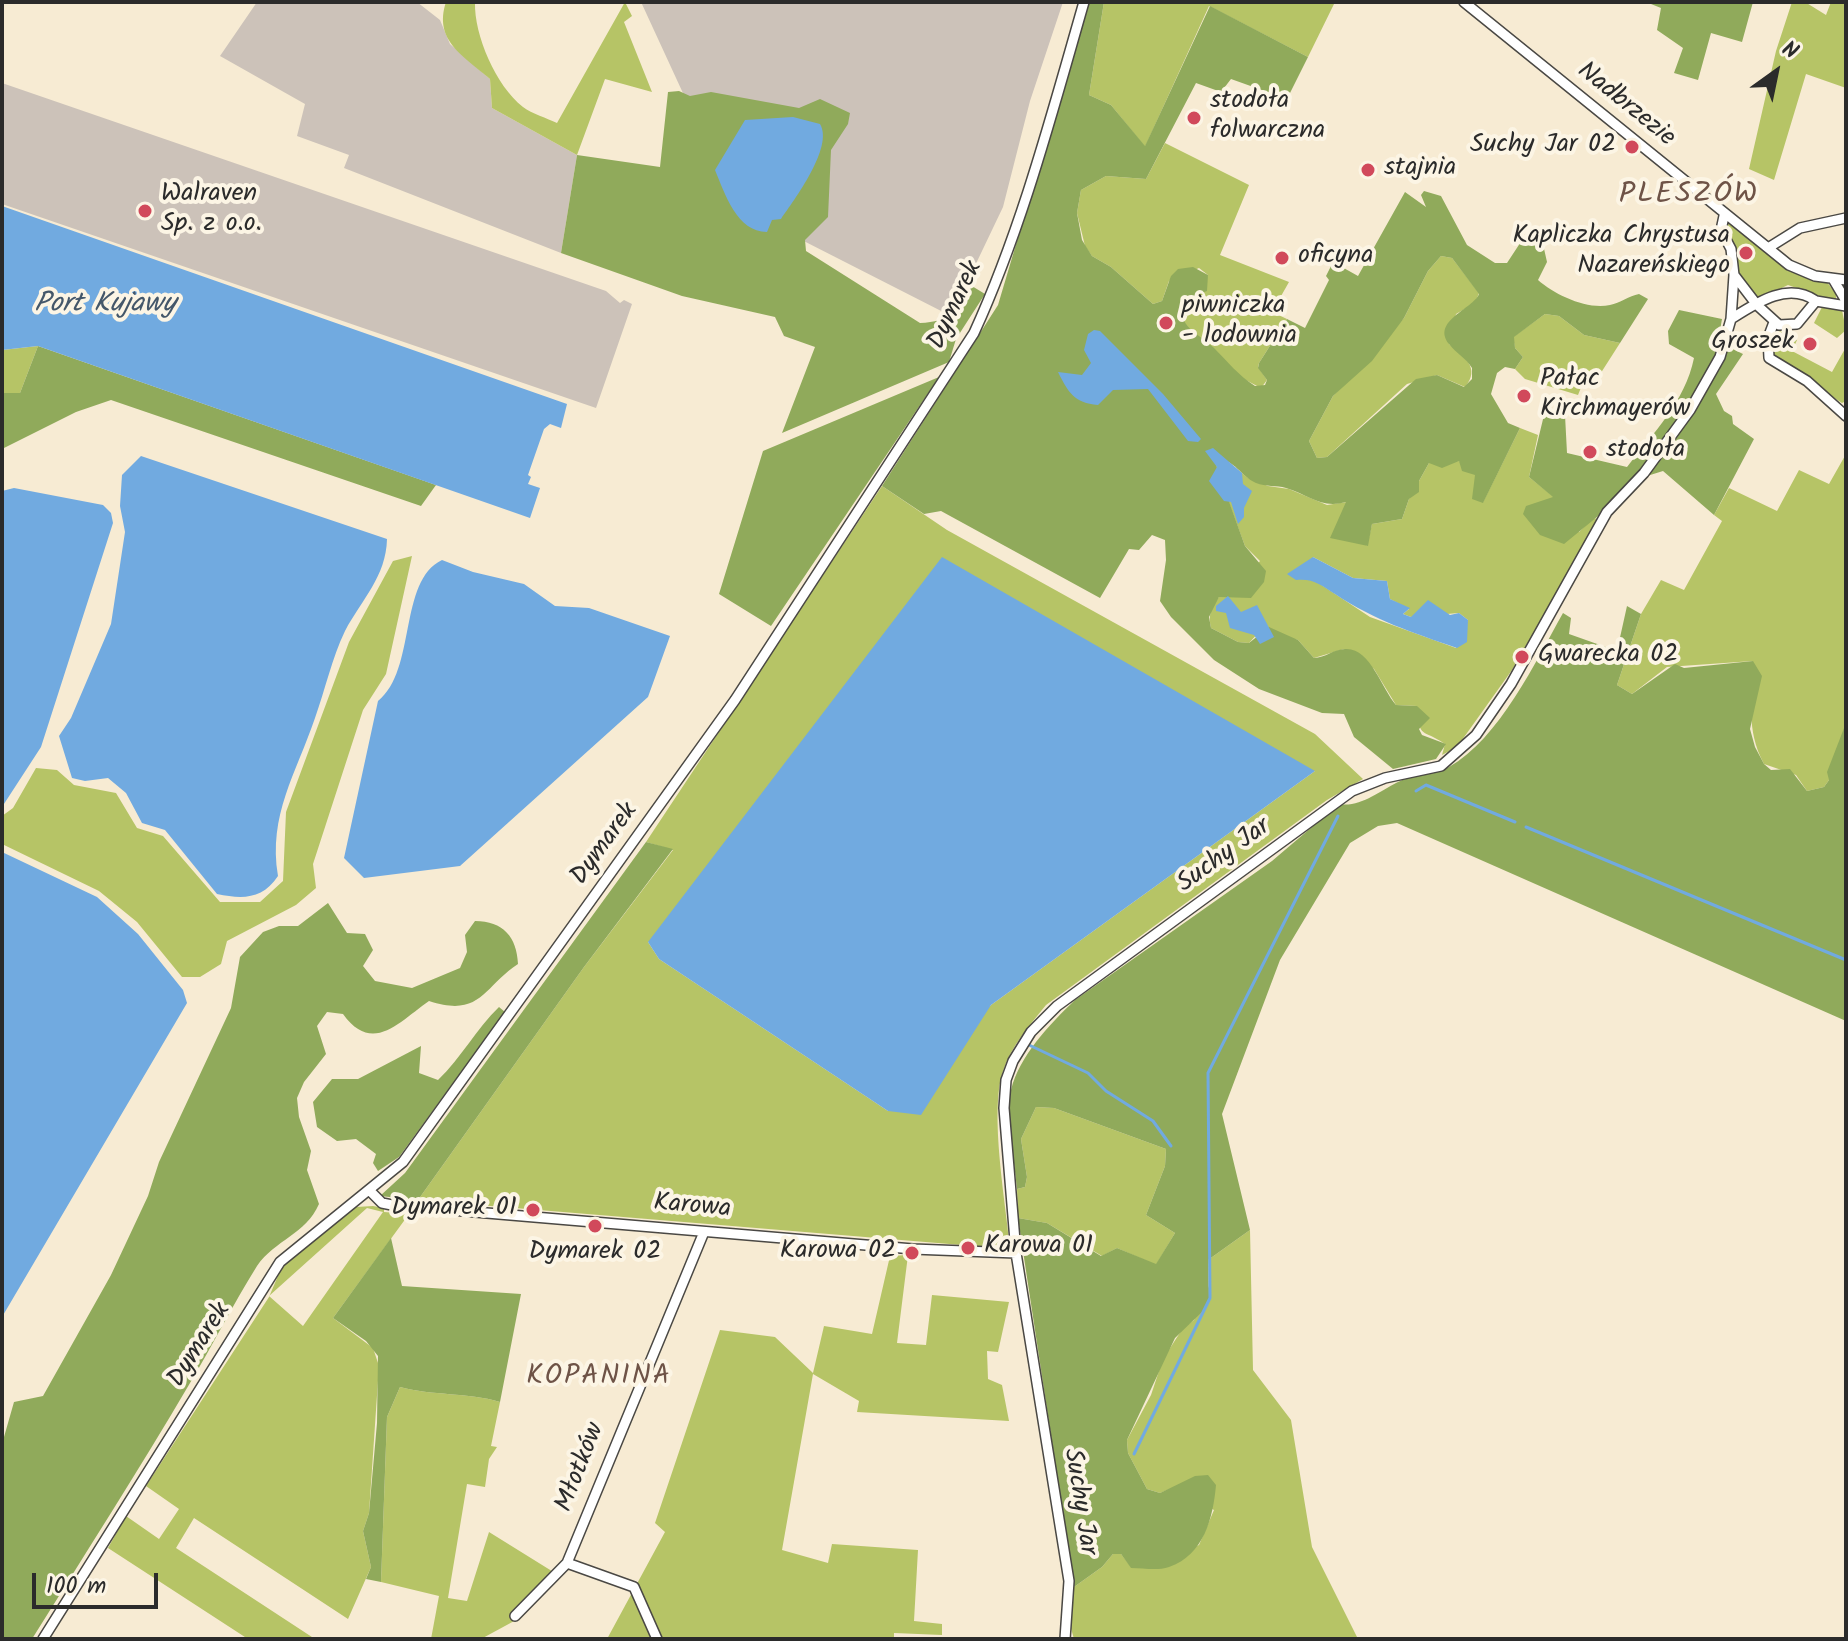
<!DOCTYPE html>
<html>
<head>
<meta charset="utf-8">
<style>
  body { margin:0 }
  #map { position:relative; width:1848px; height:1641px; overflow:hidden; background:#f7ebd3; font-family:Kalam,sans-serif }
  canvas { display:block }
  .frame { position:absolute; inset:0; border:4px solid #2b2b2b; pointer-events:none }
  .north { position:absolute; left:1736px; top:32px; width:80px; height:80px; -webkit-text-stroke:6px #fcf5e5; paint-order:stroke; rotate:33deg; font-size:22px; font-weight:700; line-height:32px; text-align:center; color:#2b2b2b }
  .north::after { content:''; display:block; margin:auto; width:28px; height:36px; background:#2b2b2b; clip-path:polygon(50% 0,100% 100%,50% 72%,0 100%) }
  .scale { position:absolute; left:32px; top:1573px; width:126px; height:36px; box-sizing:border-box; border:4px solid #2b2b2b; border-top:0; padding-left:10px; font-size:24px; line-height:28px; white-space:nowrap; color:#2b2b2b; -webkit-text-stroke:6px #fcf5e5; paint-order:stroke }
</style>
</head>
<body>
<div id="map">
<canvas width="1848" height="1641"></canvas>
<div class="frame"></div>
<div class="north">N</div>
<div class="scale">100 m</div>
</div>
<script>
const ctx = document.querySelector('canvas').getContext('2d');
ctx.lineJoin = 'round';
function fillPath(path, color) {
  ctx.fillStyle = color;
  ctx.fill(path, 'evenodd');
}
function strokePath(path, color, width, dash) {
  ctx.strokeStyle = color;
  ctx.lineWidth = width;
  ctx.lineCap = dash ? 'butt' : 'round';
  ctx.setLineDash(dash || []);
  ctx.stroke(path);
}
function write(font, color, halo, rows, align = 'center') {
  ctx.font = font + ' Kalam,sans-serif';
  ctx.lineWidth = 8;
  ctx.setLineDash([]);
  ctx.textBaseline = 'middle';
  ctx.strokeStyle = halo;
  ctx.fillStyle = color;
  for (const [text, x, y, turn = 0] of rows) {
    ctx.save();
    ctx.translate(x, y);
    ctx.rotate((+turn || 0) * Math.PI / 180);
    ctx.textAlign = isNaN(turn) ? turn : align;
    if (halo) ctx.strokeText(text, 0, 0);
    ctx.fillText(text, 0, 0);
    ctx.restore();
  }
}
fillPath(new Path2D(`
  M257 2H417L440 20 450 44 490 79 492 108 577 155 561 253 344 168 349 155 297 136 305 104 220 56Z
  M641 2H1063L1030 101 1003 207 951 316 735 206Z
  M2 83 606 291 620 303 624 300 632 304 596 408 2 204Z`), '#ccc2b9');
fillPath(new Path2D(`
  M446 2H475C474 35 496 86 523 107 532 114 547 118 557 123L625 2 632 16 624 22 652 92 605 79 577 155 492 108 490 79C464 56 433 41 446 2Z
  M1104 2H1335L1308 57 1209 6 1145 147 1111 105 1089 95Z
  M1792 2H1805L1826 15 1831 2H1846V88L1806 74 1774 180 1749 169 1776 51Z
  M1165 143 1249 185 1220 255 1289 282 1272 312 1287 319 1259 363 1258 367 1267 380 1261 388 1236 375 1214 349 1187 328 1182 318 1183 300 1187 296H1198L1208 275 1199 268 1169 281 1162 301 1153 304 1111 267 1092 256 1085 246 1077 213 1081 190 1106 176 1146 179Z
  M1727 222 1784 266 1827 282 1836 294V302L1788 285 1758 299 1738 272 1734 249 1724 228Z
  M1441 256 1452 258 1479 293 1475 303 1456 314 1449 344C1464 356 1481 368 1465 387L1437 375 1407 384 1327 457 1317 458 1309 441 1333 396 1404 318 1428 271Z
  M1823 305 1842 310 1846 330 1837 338 1814 323Z
  M1545 314 1559 316 1584 335 1620 343 1597 379 1586 375 1578 395 1525 379 1515 369 1523 357 1515 348 1513 337Z
  M1780 331 1797 340 1792 351 1832 372 1846 347V401L1842 403 1773 358 1771 336Z
  M38 346 20 393H2V350Z
  M1520 428 1538 435 1529 477 1554 497 1579 532 1592 519 1600 518 1512 670 1457 747 1442 755 1445 744C1422 728 1419 740 1417 706L1396 705 1374 669 1344 649 1314 658 1298 640 1260 631 1249 643 1238 642 1211 628C1208 615 1211 607 1219 597L1230 595 1260 561 1245 546 1213 460 1224 459 1248 478 1268 486 1289 489 1327 505 1347 502 1367 546 1372 524 1402 519 1409 499 1429 463 1459 461 1476 475 1483 502ZM1313 557 1353 578 1387 581 1390 599 1409 609 1403 614 1411 617 1459 613 1468 620 1456 648 1370 617 1311 578Z
  M1846 454V723L1829 780 1824 787 1807 791 1796 775 1764 764C1745 728 1753 701 1753 661L1667 667 1632 694 1617 685 1641 614 1661 580 1684 590 1722 521 1714 515 1729 488 1777 511 1799 470 1829 484Z
  M882 486 947 530 1315 734 1363 779 1327 800 1046 1005C1030 1025 1011 1046 1003 1071 989 1113 1006 1203 1010 1249L418 1200 584 967 673 850 646 842ZM1315 771 991 1005 888 1111 659 959 648 942Z
  M412 556 386 674 363 710 313 864 316 888 296 905 227 941 221 964 200 977H182L137 922 99 891 2 844V816L13 808 36 768 57 770 74 785 116 793 137 828 163 836 220 902H260L283 881 286 812 349 642 393 561Z
  M1036 1107 1054 1108 1166 1149 1165 1166 1146 1215 1175 1233 1156 1265 1117 1248 1102 1256 1047 1223 1018 1218 1017 1189 1025 1187 1027 1177 1021 1139Z
  M373 1206 384 1208V1212L409 1214 333 1318 373 1348 379 1366 369 1513 363 1531 371 1567 348 1619 194 1518 176 1548 315 1639H248L108 1548 126 1516 159 1539 179 1509 146 1486 269 1297 283 1264 347 1212 356 1207ZM367 1208 383 1212 303 1326 269 1296Z
  M1250 1230 1253 1370 1291 1420 1312 1547 1358 1639H1074L1070 1625 1074 1587 1102 1567 1113 1554H1121L1132 1568H1144L1199 1545 1214 1510 1172 1488 1160 1493 1147 1489 1128 1453 1127 1440 1151 1395 1163 1359 1183 1328 1194 1320 1209 1286 1208 1260Z
  M908 1255 897 1343 926 1345 932 1295 1009 1302 998 1352 987 1351 988 1379 1002 1385 1009 1421 857 1412 859 1401 813 1374 782 1550 828 1563 832 1544 918 1550 914 1621 942 1624V1635L894 1633V1639H607L665 1532 655 1523 720 1330 775 1337 813 1373 824 1326 872 1334 890 1256Z
  M400 1387C432 1396 467 1392 500 1402L491 1446 497 1447 489 1459 485 1487 467 1484 448 1598 467 1601 489 1532 555 1573 516 1620 481 1639H431L439 1596 381 1582 387 1417Z`), '#b6c466');
fillPath(new Path2D(`
  M1088 2H1104L1089 95 1111 105 1145 146 1210 6 1308 57 1287 99 1231 79 1221 92 1196 83 1146 179 1106 176 1081 190 1077 213 1082 240 1092 256 1111 267 1153 304 1162 301 1171 276 1178 269 1193 267 1208 275 1207 291 1183 300C1176 328 1198 332 1214 348 1228 362 1238 375 1255 386L1265 385 1267 380 1258 368 1259 363 1287 319 1305 328 1329 280 1326 276 1333 262 1358 276 1405 192 1426 207 1421 195 1424 191 1441 196 1467 245 1495 263H1507L1530 228 1540 231 1547 262 1538 280C1555 295 1587 310 1610 305 1620 303 1629 296 1639 294L1648 299 1620 343 1584 335 1559 316 1545 314 1514 337 1515 348 1523 357 1515 369 1505 367 1497 373 1491 394 1508 423 1520 428 1483 503 1472 499 1475 475 1462 471 1459 461 1442 468 1429 463 1419 481V492L1409 499 1402 519 1372 524 1368 546 1330 538 1346 502C1321 509 1309 495 1286 488 1276 485 1266 487 1256 483 1239 475 1234 457 1214 460L1245 546 1266 571 1264 582 1251 598 1219 597 1209 617 1211 628 1238 642 1249 643 1269 627 1298 640 1314 658C1325 658 1334 649 1345 649 1370 647 1382 689 1396 705L1417 706 1430 718 1419 729 1422 735 1446 744 1436 759 1393 769 1354 737 1344 714 1322 713 1259 689 1214 660 1171 617 1160 601 1166 560 1165 540 1152 535 1139 550 1129 549 1100 598 941 511 924 514 882 486 998 305ZM1441 256 1452 258 1479 294C1473 309 1431 321 1449 344 1456 353 1466 358 1472 368V379L1464 387 1437 375 1416 379 1327 457 1317 458 1309 441 1333 396 1372 361 1404 318 1428 271Z
  M1646 2H1753L1742 42 1711 33 1698 80 1674 73 1683 48 1657 30 1661 8Z
  M679 91 690 96 711 92 799 108 820 99 850 113 848 124 831 150 828 217 805 240 806 251 920 323C950 322 959 310 967 283L985 294 956 339 949 362 782 433 815 347 784 336 775 317 682 296 561 253 577 155 660 167 668 92Z
  M1679 310 1722 319 1718 342 1743 354 1716 394 1724 411 1732 416 1733 424 1754 439 1714 515 1663 471 1647 476 1564 544 1540 535 1523 514 1526 506 1553 497 1529 477 1545 411 1565 415 1567 453 1627 467C1653 433 1685 402 1694 358L1669 344 1668 331Z
  M38 346 436 485 421 506 111 400 76 412 2 449V393H20Z
  M939 377 771 626 719 594 763 451Z
  M1627 606 1641 614 1617 685 1632 694 1675 664 1684 668 1753 661 1762 676 1750 729 1755 747 1764 764 1771 770 1790 769 1807 791 1824 787 1829 780 1827 772 1846 723V1021L1397 823 1378 826 1350 843 1280 960 1222 1114 1250 1230 1208 1260 1209 1300 1203 1311 1175 1338 1127 1440 1128 1453 1147 1489 1160 1493 1195 1476 1208 1475 1216 1485C1213 1518 1204 1555 1169 1567 1157 1571 1144 1568 1131 1568L1121 1554H1113L1102 1567 1074 1587 1018 1218 1047 1223 1101 1256 1117 1248 1156 1264 1175 1233 1146 1215 1165 1166 1166 1149 1054 1108 1036 1107 1021 1139 1027 1177 1025 1187 1017 1189C1015 1163 1005 1115 1011 1090 1020 1055 1049 1025 1075 1000L1272 861 1339 804C1359 808 1380 791 1396 783 1412 774 1434 776 1449 767 1499 739 1536 661 1563 613L1571 618 1569 634 1617 651Z
  M646 842 673 849 584 967 418 1200 380 1196 405 1173Z
  M328 903 347 933 365 934 373 950 363 966 375 981 412 988 460 968 467 952 465 935 475 921C503 921 517 937 518 964 483 987 481 1018 429 1001 401 1020 373 1056 343 1014L327 1012 317 1026 326 1054 304 1082 297 1098 299 1117 311 1151 307 1170 319 1204C306 1234 275 1240 257 1266 233 1304 213 1345 190 1383 139 1470 85 1554 32 1639H2V1444L14 1402 43 1396 111 1275 148 1196 159 1162 231 1008 240 957 263 932 279 926H298Z
  M499 1007 505 1012 399 1157 378 1171 373 1163 376 1154 356 1139 337 1141 317 1127 313 1102 332 1079H358L421 1046 419 1073 438 1080C462 1057 476 1029 499 1007Z
  M391 1238 402 1286 521 1294 500 1402C467 1392 432 1396 400 1387L387 1417 381 1582 366 1579 371 1567 363 1531 369 1513 377 1423 378 1356 366 1341 333 1318Z`), '#90aa5b');
fillPath(new Path2D(`
  M793 117 820 124C834 147 794 200 781 219L772 220 767 232C737 232 725 194 715 170L745 120Z
  M2 206 567 404 561 428 550 424 544 429 528 475 531 477 528 484 540 488 530 518 38 346 2 350Z
  M1094 330 1100 331 1163 394 1201 439 1198 442 1188 441 1148 389 1113 390 1098 405C1074 403 1068 392 1058 372L1082 375 1091 363 1084 350 1088 334Z
  M1213 448 1242 473 1243 484 1252 491 1244 508V517L1238 524 1231 502 1224 501 1209 481 1217 467 1205 451Z
  M141 456 387 539C386 577 362 599 345 631 332 658 325 690 315 718 296 774 268 815 278 876 262 900 242 899 217 894L165 830 142 823 126 793 108 778 85 781 72 778 59 736 71 718 111 624 125 532 120 506 122 475Z
  M14 488 103 505 111 513 113 523 41 747 2 807V491Z
  M942 557 1315 771 991 1005 921 1115 888 1111 659 959 648 942Z
  M1313 557 1353 578 1387 581 1390 599 1410 608 1403 614 1411 617 1428 600 1450 615 1459 613 1468 620 1467 642 1457 648C1411 632 1376 621 1335 594 1321 585 1313 578 1296 580L1287 574Z
  M442 560 473 572 524 584 555 606 589 608 670 636 648 697 460 866 364 878 344 858 378 701C417 670 398 581 442 560Z
  M1228 596 1241 612 1257 605 1274 637 1260 644 1254 635 1230 628 1226 613 1216 611V606Z
  M2 852 97 897 138 934 183 990 187 1003 2 1317Z`), '#71aae0');
strokePath(new Path2D(`
  M1416 791 1426 785 1515 822
  M1526 827 1846 960
  M1029 1045 1088 1073 1106 1091 1153 1121 1171 1146
  M1134 1454 1210 1298 1208 1073 1338 816`), '#71aae0', 3);
const minor = new Path2D(`
  M1464 2 1789 265 1815 276 1846 280
  M1768 248 1800 228 1846 218
  M1734 275 1757 305 1779 325 1797 324 1816 301 1846 306
  M1833 279 1846 301
  M1731 319C1756 303 1788 281 1816 301
  M1774 322 1768 338 1769 358 1807 381 1846 416
  M370 1191 382 1203 392 1205 913 1249 1016 1253
  M567 1563 634 1587 657 1639
  M515 1616 567 1563 704 1232
  M43 1639 280 1262 403 1162 735 700 974 333C1022 228 1052 113 1084 2
  M1065 1639 1069 1581 1016 1253 1004 1108 1006 1080 1013 1061 1031 1032 1057 1006 1352 791 1385 778 1441 766 1476 735 1511 684 1607 512 1644 473 1690 410 1720 357 1731 319 1734 275 1731 249 1721 230 1724 216`);
strokePath(minor, '#4a4844', 12);
strokePath(minor, '#fff', 9);
for (const [x, y, r, color] of [
  [1194,118,8,"#d1495b"],
  [1632,147,8,"#d1495b"],
  [1368,170,8,"#d1495b"],
  [145,211,8,"#d1495b"],
  [1746,253,8,"#d1495b"],
  [1282,258,8,"#d1495b"],
  [1166,323,8,"#d1495b"],
  [1810,344,8,"#d1495b"],
  [1524,396,8,"#d1495b"],
  [1590,452,8,"#d1495b"],
  [1522,657,8,"#d1495b"],
  [533,1210,8,"#d1495b"],
  [595,1226,8,"#d1495b"],
  [968,1248,8,"#d1495b"],
  [912,1253,8,"#d1495b"]
]) {
  const dot = new Path2D();
  dot.arc(x, y, r, 0, 2 * Math.PI);
  ctx.fillStyle = color;
  ctx.fill(dot);
  strokePath(dot, '#fcf5e5', 3);
}
write('26px', '#2b2b2b', '#fcf5e5', [
  ["stodoła",1210,103],
  ["folwarczna",1210,133],
  ["Suchy Jar 02",1616,147,"right"],
  ["stajnia",1384,170],
  ["Walraven",161,196],
  ["Sp. z o.o.",161,226],
  ["Kapliczka Chrystusa",1730,238,"right"],
  ["Nazareńskiego",1730,268,"right"],
  ["oficyna",1298,258],
  ["piwniczka",1182,308],
  ["- lodownia",1182,338],
  ["Groszek",1794,344,"right"],
  ["Pałac",1540,381],
  ["Kirchmayerów",1540,411],
  ["stodoła",1606,452],
  ["Gwarecka 02",1538,657],
  ["Dymarek 01",517,1210,"right"],
  ["Karowa 01",984,1248],
  ["Karowa 02",896,1253,"right"],
  ["Dymarek 02",595,1254,"center"]
], 'left');
write('26px', '#2b2b2b', '#fcf5e5', [
  ["Nadbrzezie",1625,106,39],
  ["Dymarek",957,306,-65],
  ["Dymarek",606,845,-54],
  ["Suchy Jar",1225,857,-36],
  ["Karowa",692,1208,5],
  ["Dymarek",201,1346,-58],
  ["Młotków",582,1468,-69],
  ["Suchy Jar",1078,1502,81]
]);
write('italic 28px', '#44576a', '#fcf5e5', [
  ["Port Kujawy",105,306]
]);
ctx.letterSpacing = '2px';
write('28px', '#6e5347', '#fcf5e5', [
  ["KOPANINA",599,1378]
]);
ctx.letterSpacing = '0px';
ctx.letterSpacing = '2px';
write('30px', '#6e5347', '#fcf5e5', [
  ["PLESZÓW",1689,197]
]);
ctx.letterSpacing = '0px';
</script>
</body>
</html>
